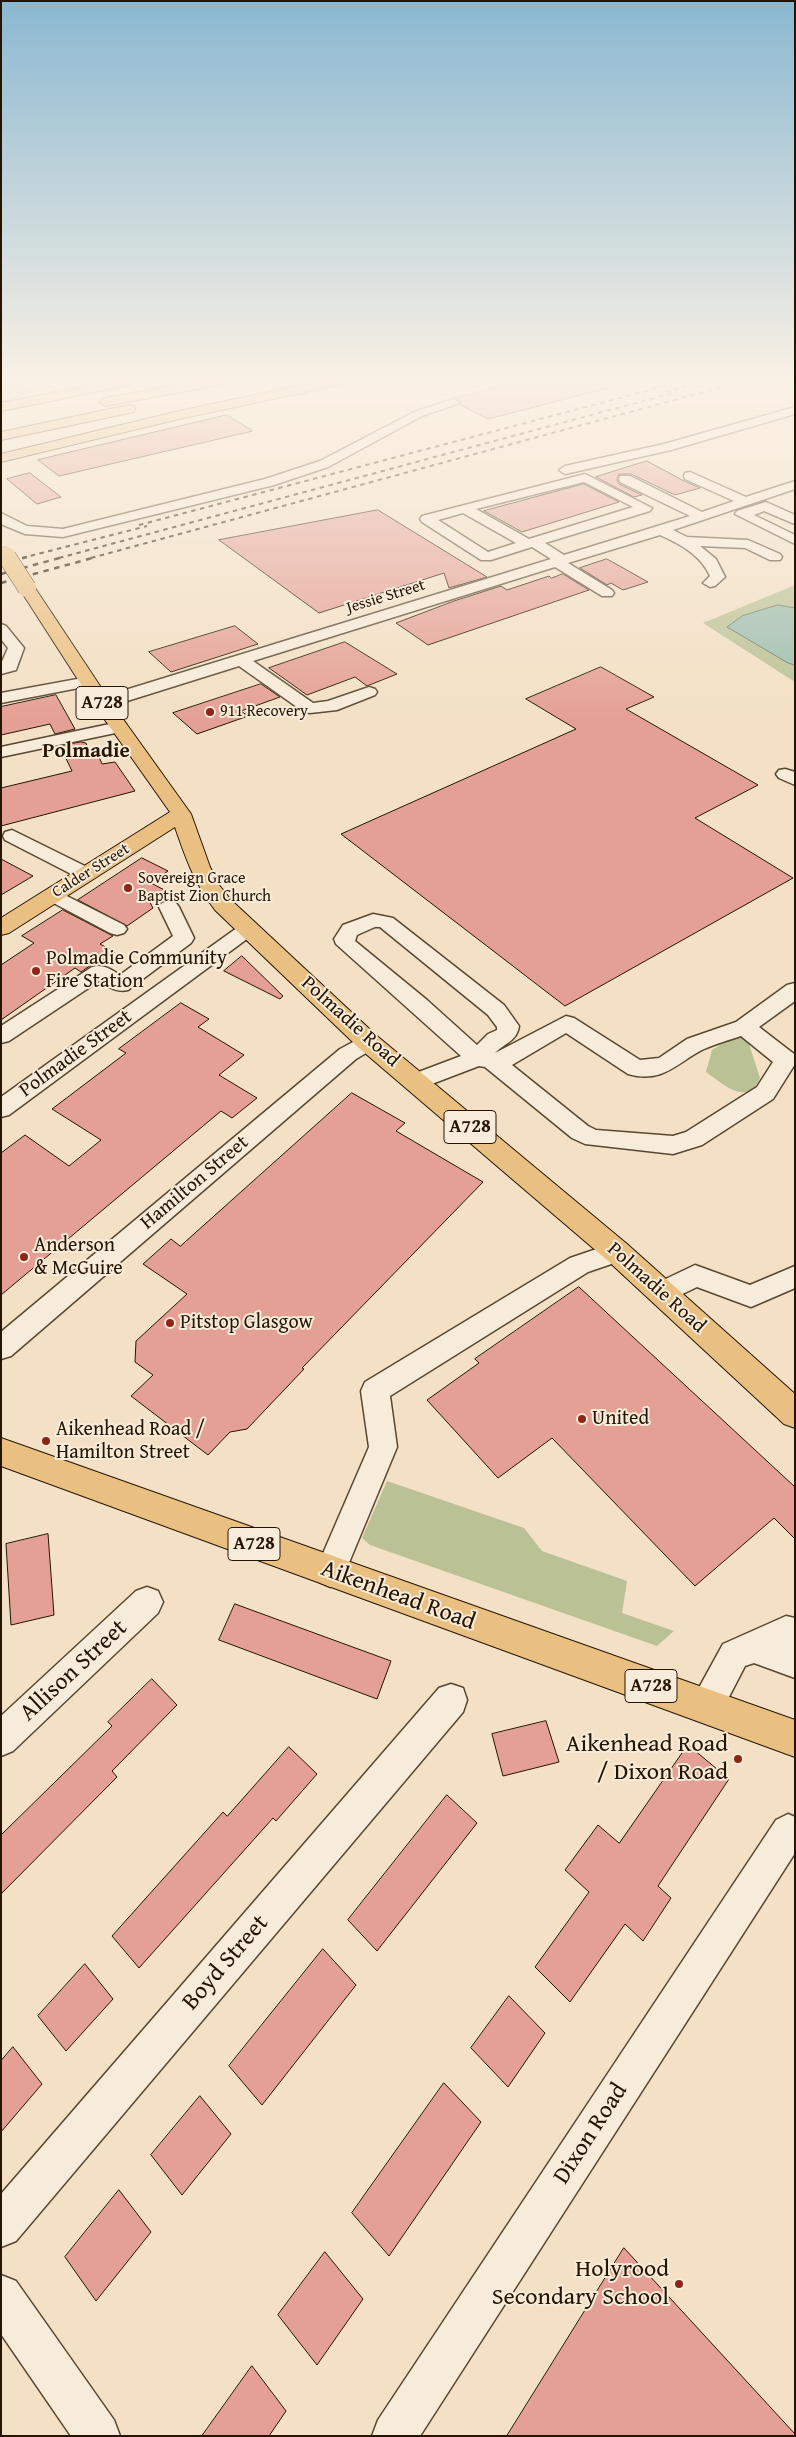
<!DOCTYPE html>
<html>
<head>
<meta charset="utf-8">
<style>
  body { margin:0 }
  #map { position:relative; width:796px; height:2437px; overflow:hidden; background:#f3e0c5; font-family:"Gentium Book Plus",serif }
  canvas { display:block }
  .frame { position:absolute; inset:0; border:2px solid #251500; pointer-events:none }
</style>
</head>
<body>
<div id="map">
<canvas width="796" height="2437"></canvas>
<div class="frame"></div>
</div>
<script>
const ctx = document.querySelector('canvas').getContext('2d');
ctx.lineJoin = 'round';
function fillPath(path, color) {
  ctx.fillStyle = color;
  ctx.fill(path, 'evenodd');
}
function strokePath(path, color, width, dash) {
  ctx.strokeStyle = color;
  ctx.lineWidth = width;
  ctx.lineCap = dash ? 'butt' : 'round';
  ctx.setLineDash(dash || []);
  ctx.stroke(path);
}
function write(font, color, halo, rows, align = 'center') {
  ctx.font = font + ' "Gentium Book Plus",serif';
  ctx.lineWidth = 4;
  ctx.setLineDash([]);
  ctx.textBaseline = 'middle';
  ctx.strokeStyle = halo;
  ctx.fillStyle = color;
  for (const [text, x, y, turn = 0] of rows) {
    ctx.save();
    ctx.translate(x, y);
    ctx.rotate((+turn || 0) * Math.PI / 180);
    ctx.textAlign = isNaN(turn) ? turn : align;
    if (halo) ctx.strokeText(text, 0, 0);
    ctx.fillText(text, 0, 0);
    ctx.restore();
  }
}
fillPath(new Path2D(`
  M1 380H61L20 384 36 393 1 403Z
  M795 585V682L703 623Z
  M738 1034 747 1038 760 1078C747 1108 722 1083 706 1072L712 1050Z
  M387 1481 524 1528 542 1551 627 1581 622 1613 674 1631 657 1646 370 1545 362 1538Z`), '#bac295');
const water = new Path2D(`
  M778 605 795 608V665L788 663 727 627 742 616Z`);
fillPath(water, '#9dbeaf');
strokePath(water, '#6d7a69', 1);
const building = new Path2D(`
  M528 380H611L612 387 488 419 459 404 461 402 455 398Z
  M227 415 253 431 59 476 38 460Z
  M647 461 684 481 700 488 675 495 631 474H619L617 480 619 484 642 495 634 497 596 477Z
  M30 473 61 497 37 504 7 479Z
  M584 484 619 502 522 532 484 511Z
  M378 510 487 577 449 588 444 573 319 613 219 540Z
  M607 559 648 582 623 590 611 583 607 585 580 568Z
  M563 574 589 590 428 645 396 623 454 601 501 586 507 590 549 576 551 578Z
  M235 626 258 644 171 672 149 652Z
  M345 642 397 674 367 686 355 677 307 695 269 668Z
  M601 667 654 697 626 709 758 785 695 818 793 878 565 1006 341 834 576 729 526 699Z
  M261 684 280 697 241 711 248 716 197 734 173 713Z
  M56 695 75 729 55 734 50 724 1 735V707Z
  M81 742 86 743 89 751 96 750 102 764 115 762 135 791 1 826V788L72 771 60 746Z
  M142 858 168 871 151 883 170 893 148 899 153 908 127 926 78 900Z
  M1 859 33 876 1 895Z
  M63 910 113 936 100 944 115 952 98 964 91 965 81 972 75 968 1 1020V965L34 943 22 936Z
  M242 956 283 996 280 999 224 971Z
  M181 1003 209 1019 198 1027 244 1055 219 1075 257 1098 232 1118 221 1111 1 1295V1153L25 1135 69 1166 101 1140 52 1109 126 1053 119 1049Z
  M352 1093 405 1123 396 1131 483 1182 302 1368 304 1369 247 1429 230 1432 208 1455 131 1396 153 1375 135 1362 136 1341 187 1294 143 1264 171 1239 180 1246Z
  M579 1287 795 1487V1539L774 1518 695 1586 552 1438 498 1478 427 1400 479 1363 475 1359Z
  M48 1534 54 1615 11 1625 6 1544Z
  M235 1604 391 1661 377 1699 219 1640Z
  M152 1679 177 1705 112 1771 117 1777 1 1894V1835L112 1726 108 1722Z
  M546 1721 559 1762 503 1776 492 1734Z
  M688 1745 729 1779 658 1886 671 1898 643 1941 625 1924 570 2002 535 1967 589 1892 565 1870 598 1825 619 1843Z
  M289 1747 317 1774 276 1821 273 1818 139 1968 112 1936 223 1812 227 1816Z
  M447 1795 477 1823 377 1951 348 1920Z
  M323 1949 356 1985 262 2105 229 2066Z
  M85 1964 113 1999 66 2051 38 2016Z
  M509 1996 545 2033 508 2087 471 2048Z
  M13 2047 42 2084 1 2132V2061Z
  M444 2083 481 2122 389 2256 352 2213Z
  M200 2096 231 2134 182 2195 151 2155Z
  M119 2190 151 2232 96 2301 65 2257Z
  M624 2248 795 2434V2436H507Z
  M325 2252 363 2299 317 2365 278 2315Z
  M252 2366 286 2411 269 2436H202Z`);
fillPath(building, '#e4a095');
strokePath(building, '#251500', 1);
const minor = new Path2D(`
  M453 399 459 402 457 404 422 416 328 467 274 485 63 537 25 534 1 524V513L27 526 63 529 265 479 320 461 414 412Z
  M795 407V414L671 450 565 474 559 470 565 466 664 444Z
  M690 472 746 497 795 481V489L673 530 687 537 748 540 780 554 782 557 780 560H770L745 548 700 546 716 559 725 577 715 586 710 587 703 583 710 576C701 555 680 544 660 535L568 563 612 590 614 593 612 596H602L555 567 253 661 313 703 328 701 369 687 375 689 377 692 375 695 337 710 310 713 304 712 239 666 108 707H96L94 703 96 699 551 559 532 547 491 560H481L422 522 420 519 422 516 585 474 652 508 650 511 545 543 564 555 690 516 620 482 619 479 620 476H630L702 512 734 501 685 479 684 476 685 473ZM584 482 633 507 529 539 476 509ZM463 513 516 543 488 552 438 520Z
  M766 502 795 515V524L764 511 754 515 795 535V544L735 514 737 511Z
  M1 624 6 626 24 648 16 670 1 674V664L8 648 1 639Z
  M88 677 94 679 96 682 94 685 1 703V693Z
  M119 722 125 723 127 727 125 731 1 757V747Z
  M785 769 795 772V785L779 778 776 774 779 770Z
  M12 830 93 870 96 874 93 878H79L5 840 3 836 5 832Z
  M53 889 124 925 127 929 124 933 117 935 110 933 46 899 43 895 46 891Z
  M169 901 176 903 179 907 194 938 191 943 128 990C117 993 109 987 99 981L9 1041 1 1043V1026L92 967C103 964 110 969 120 975L173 936 159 907 162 903Z
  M373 914 393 918 504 1005 519 1026C517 1041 505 1043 495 1053L566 1016 574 1018 640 1060 659 1058 687 1039 736 1022 787 985 795 983V1001L759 1027 794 1054 795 1064 773 1099 702 1145 673 1154 585 1144 572 1138 485 1067 479 1066 416 1090 408 1088 405 1082 408 1076 461 1056 336 944 334 939 343 925ZM375 927H380L488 1015 497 1027V1030L488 1034 477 1045 427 1000 355 941 357 935ZM566 1033 628 1074C664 1084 677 1062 704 1049 715 1044 729 1040 741 1036L773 1062 757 1087 686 1132 673 1136 596 1130 588 1126 512 1065Z
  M248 923 255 925 258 929 255 933 9 1115 1 1117V1097L241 925Z
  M368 1034 376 1037 379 1042 376 1047 356 1059 11 1356 1 1359V1332L340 1049Z
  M617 1242 626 1245 630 1252 626 1259 588 1272 390 1396 397 1447 341 1582 330 1587 319 1582 315 1572 369 1447 361 1391 365 1382 570 1258Z
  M695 1265 750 1285 795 1266V1288L751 1307 697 1287 662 1304 653 1301 649 1293 653 1285Z
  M147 1587 158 1591 163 1602 158 1613 13 1751 1 1756V1716L136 1591Z
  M786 1616 795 1618V1678L754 1663 745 1666 718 1718 706 1723 694 1718 689 1706 723 1644Z
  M451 1684 463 1688 467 1700 463 1712 16 2241 1 2247V2194L439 1688Z
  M788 1814 795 1817V1853L420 2436H372L378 2420 776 1820Z
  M1 2275 16 2281 114 2420 120 2436H71L1 2334Z`);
const major = new Path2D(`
  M27 583 33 585 110 701 191 814 210 867 219 885 231 900 377 1036 627 1244 795 1394V1428L784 1424 607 1260 359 1048 215 910C194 882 186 859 175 827L9 933 1 935V918L170 812 93 703 19 588 21 585Z
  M1 1438 795 1720V1757L1 1466Z`);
const highway = new Path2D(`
  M116 380 136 381 130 385 1 411V403Z
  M205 380H233L227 384 105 406 99 402 105 398Z
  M326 380H350L344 384 179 419 1 462V454L179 411Z
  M129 405 134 406 135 409 134 412 1 440V432Z`);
strokePath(minor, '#584831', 3);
strokePath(major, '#251500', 2);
strokePath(highway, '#251500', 2);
fillPath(minor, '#f7ebd9');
fillPath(major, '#eac082');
fillPath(highway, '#eac082');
strokePath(new Path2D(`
  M665 392 711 380
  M139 525 673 384
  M22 558 147 526
  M59 558 673 393
  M91 558 748 380`), '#251500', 2, [4.5, 4.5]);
strokePath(new Path2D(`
  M1 564 27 557
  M1 574 63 557
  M1 583 96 557`), '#251500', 2.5, [5.5, 5.5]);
const majorBridgeFar1 = new Path2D(`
  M4 553 8 558`);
const majorBridge = new Path2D(`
  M7 557 27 588`);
strokePath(majorBridgeFar1, '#251500', 15, []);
strokePath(majorBridge, '#251500', 19, []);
strokePath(majorBridgeFar1, '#eac082', 14);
strokePath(majorBridge, '#eac082', 18);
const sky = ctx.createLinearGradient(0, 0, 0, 721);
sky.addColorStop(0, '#8ab8d1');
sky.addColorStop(0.53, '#faf1e5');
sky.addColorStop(1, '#faf1e500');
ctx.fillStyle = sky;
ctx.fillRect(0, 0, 796, 721);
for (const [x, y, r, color] of [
  [210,712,5,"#8f2418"],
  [128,888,5,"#8f2418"],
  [36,971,5,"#8f2418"],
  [24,1257,5,"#8f2418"],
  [170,1323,5,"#8f2418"],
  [582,1419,5,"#8f2418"],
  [46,1441,5,"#8f2418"],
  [738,1759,5,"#8f2418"],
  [679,2284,5,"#8f2418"]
]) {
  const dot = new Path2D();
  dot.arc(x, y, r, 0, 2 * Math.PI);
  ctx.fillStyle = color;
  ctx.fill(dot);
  strokePath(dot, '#f7ebd9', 2);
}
write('16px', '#251500', '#f7ebd9', [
  ["Jessie Street",386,597,-17],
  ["Calder Street",91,871,-32]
]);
write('16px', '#251500', '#f7ebd9', [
  ["911 Recovery",220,712],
  ["Sovereign Grace",138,879],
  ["Baptist Zion Church",138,897]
], 'left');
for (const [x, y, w] of [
  [102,703,52],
  [470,1127,52],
  [254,1544,52],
  [651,1686,52]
]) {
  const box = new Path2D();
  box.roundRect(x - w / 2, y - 16.5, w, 33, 4);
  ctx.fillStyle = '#f7ebd9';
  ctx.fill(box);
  strokePath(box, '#251500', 1);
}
write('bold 19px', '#251500', null, [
  ["A728",102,703],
  ["A728",470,1127],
  ["A728",254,1544],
  ["A728",651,1686]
]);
write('20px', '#251500', '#f7ebd9', [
  ["Polmadie Community",46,959],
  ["Fire Station",46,982],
  ["Anderson",34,1246],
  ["& McGuire",34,1269],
  ["Pitstop Glasgow",180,1323],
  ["United",592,1419],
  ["Aikenhead Road /",56,1430],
  ["Hamilton Street",56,1453]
], 'left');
write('20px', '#251500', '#f7ebd9', [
  ["Polmadie Road",350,1022,42],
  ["Polmadie Street",76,1054,-36],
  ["Hamilton Street",195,1183,-40],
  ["Polmadie Road",656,1288,42]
]);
write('bold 21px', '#251500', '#f7ebd9', [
  ["Polmadie",86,752]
]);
write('24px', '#251500', '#f7ebd9', [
  ["Aikenhead Road",398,1596,20],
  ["Allison Street",74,1671,-43],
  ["Boyd Street",226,1963,-49],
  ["Dixon Road",591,2134,-57]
]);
write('24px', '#251500', '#f7ebd9', [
  ["Aikenhead Road",728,1745],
  ["/ Dixon Road",728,1773],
  ["Holyrood",669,2270],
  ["Secondary School",669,2298]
], 'right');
</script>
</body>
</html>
